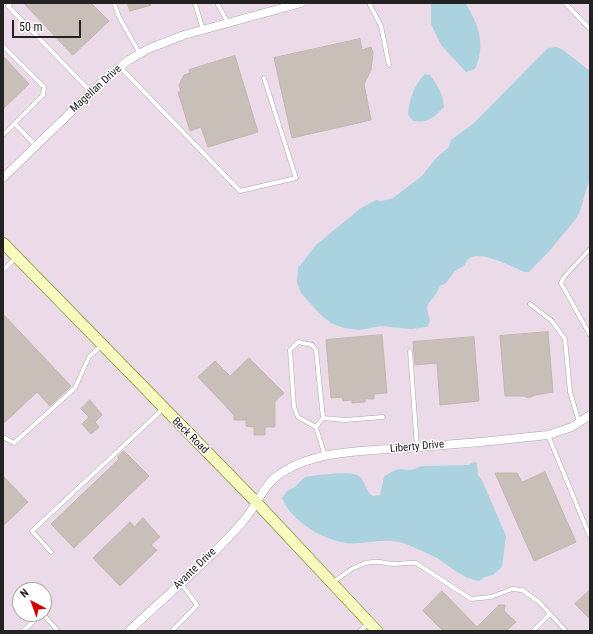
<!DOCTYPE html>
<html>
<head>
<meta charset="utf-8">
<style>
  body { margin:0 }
  #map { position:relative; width:593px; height:634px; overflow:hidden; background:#f2efe9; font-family:"Roboto Condensed",sans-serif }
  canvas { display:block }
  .frame { position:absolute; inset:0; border:4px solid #222; pointer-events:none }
  .north { position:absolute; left:12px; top:582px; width:40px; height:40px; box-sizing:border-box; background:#fff; border:1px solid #a7a7a7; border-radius:50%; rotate:319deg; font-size:11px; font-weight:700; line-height:16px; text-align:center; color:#222 }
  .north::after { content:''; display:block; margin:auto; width:14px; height:18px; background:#d40000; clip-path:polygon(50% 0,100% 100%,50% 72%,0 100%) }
  .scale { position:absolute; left:12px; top:20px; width:69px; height:18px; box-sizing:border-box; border:2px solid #222; border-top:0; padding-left:5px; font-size:12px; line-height:14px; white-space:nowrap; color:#222; -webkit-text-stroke:3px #fff; paint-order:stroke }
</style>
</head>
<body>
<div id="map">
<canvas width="593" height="634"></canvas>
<div class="frame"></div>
<div class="north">N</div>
<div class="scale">50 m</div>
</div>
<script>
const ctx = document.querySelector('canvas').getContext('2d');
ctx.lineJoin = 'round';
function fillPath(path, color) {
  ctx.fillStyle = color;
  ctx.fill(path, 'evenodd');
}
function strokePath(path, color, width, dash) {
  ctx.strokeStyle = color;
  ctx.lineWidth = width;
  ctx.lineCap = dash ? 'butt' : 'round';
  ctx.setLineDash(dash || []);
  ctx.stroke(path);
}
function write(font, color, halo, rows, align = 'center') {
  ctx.font = font + ' "Roboto Condensed",sans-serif';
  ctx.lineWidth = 3;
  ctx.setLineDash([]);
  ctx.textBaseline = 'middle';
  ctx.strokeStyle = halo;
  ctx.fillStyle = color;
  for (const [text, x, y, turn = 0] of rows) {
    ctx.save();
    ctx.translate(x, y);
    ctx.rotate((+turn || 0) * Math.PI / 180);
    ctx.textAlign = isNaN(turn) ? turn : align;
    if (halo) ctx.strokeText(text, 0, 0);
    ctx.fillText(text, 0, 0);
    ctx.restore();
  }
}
fillPath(new Path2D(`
  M3 3H590V631H3ZM20 590H44V614H20Z`), '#ebdbe8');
fillPath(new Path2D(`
  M431 3H465C479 24 486 46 475 69L466 72 441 45 431 24Z
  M557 47 563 50 590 71V180C585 191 583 205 578 216L552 248 529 272H525C513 268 470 243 465 265L455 271 446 283 440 286 436 294 428 304 427 309 430 321 427 327 411 329 381 326 359 330 344 328 331 323 321 315 301 293 297 282 298 268 316 245 361 208 376 200 382 201 393 198 422 176 436 158 449 147 451 140 473 124 538 58 548 48Z
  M425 74 430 75C438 86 443 94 444 107 433 118 429 123 413 121L408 115C409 100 414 85 425 74Z
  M473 462 477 463 478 475 482 480 506 536 502 567 493 575 485 577 479 581C462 578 451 567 437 558 427 553 416 548 406 544 392 538 373 542 359 543 333 547 291 523 282 498L287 491 295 487 305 477C316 475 352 470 359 476 366 482 365 492 373 496L380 495 384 477C388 474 394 470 399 469 410 469 410 472 421 466L469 465Z`), '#aad3df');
const building = new Path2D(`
  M24 3H91L109 21 73 55Z
  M128 3H150L151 5 130 11Z
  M360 39 362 50 371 47 373 53 371 70 364 84 371 120 292 138 274 58Z
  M3 56 29 84 3 109Z
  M235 56 258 132 208 147 201 127 190 131 178 92H181L179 85 184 75 190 73 189 70Z
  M3 314 71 386 50 406 37 392 3 424Z
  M548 332 553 392 535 395 529 398 524 396H505L500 336Z
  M382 335 387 393 374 394V399H365V402L352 403V400L343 401 342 397 331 398 326 340Z
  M474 337 479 401 440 405 437 363 415 365 413 342Z
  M249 358 284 393 275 401V427H265V435H254V427L246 426V420H234V415L198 377 215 361 230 376Z
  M90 400 102 415 95 422 99 427 91 434 82 424 89 417 81 409Z
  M124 451 149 476 74 548 51 524 119 459 118 457Z
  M545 472 576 542 534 561 495 473H517L522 482Z
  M3 476 28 502 3 526Z
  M143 518 160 537 151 545 157 550 120 586 93 558 130 522 134 527Z
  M590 590V619L575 604Z
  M442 591 477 627 499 605H505L504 611 516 622 506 631H443L423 611Z`);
fillPath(building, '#c7bfb8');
strokePath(building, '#c4b6ab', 1);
const lane = new Path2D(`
  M11 3 8 6 91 92
  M114 3 119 17 140 54
  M195 3 203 30
  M217 3 228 23
  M369 3 381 26 389 65
  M565 3 590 29
  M3 46 44 87 43 95 3 135
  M120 67 240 191 296 178 264 78
  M15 124 36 146
  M590 249 564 277 561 283 590 335
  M3 270 16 258
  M530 304 552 321 565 339 570 392 579 422
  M410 351 417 447
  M323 418 345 420 383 417
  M316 427 323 418 316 350 312 345 298 342 290 350 294 407 298 417 316 427 325 456
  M548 435 590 537
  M3 437 14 443 75 388 89 357 101 346
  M51 552 32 531 163 409
  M332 583C345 574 357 563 373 562 380 561 388 564 395 564 402 564 408 562 416 563L471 599 491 597 512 589 522 590 539 602 566 631
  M43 614 58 631
  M23 631 41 614
  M172 631 197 605 181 583
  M360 631 369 623
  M533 631 550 614`);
const street = new Path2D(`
  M3 178 107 77 129 60 148 49 184 35 301 3
  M129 631C167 594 211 560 245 519 257 505 264 484 280 474 317 448 375 451 418 447 462 444 505 440 548 435L572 427 590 415`);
const secondary = new Path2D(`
  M3 243 257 503 377 631`);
strokePath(lane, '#a9a9a9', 5);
strokePath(street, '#a9a9a9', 9);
strokePath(secondary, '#707d05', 12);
strokePath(lane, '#fff', 4);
strokePath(street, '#fff', 8);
strokePath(secondary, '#f7fabf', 11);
write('11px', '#222', '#fff', [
  ["Magellan Drive",96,89,-42],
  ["Beck Road",190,436,45],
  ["Liberty Drive",417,447,-5],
  ["Avante Drive",195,569,-44]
]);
</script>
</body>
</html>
